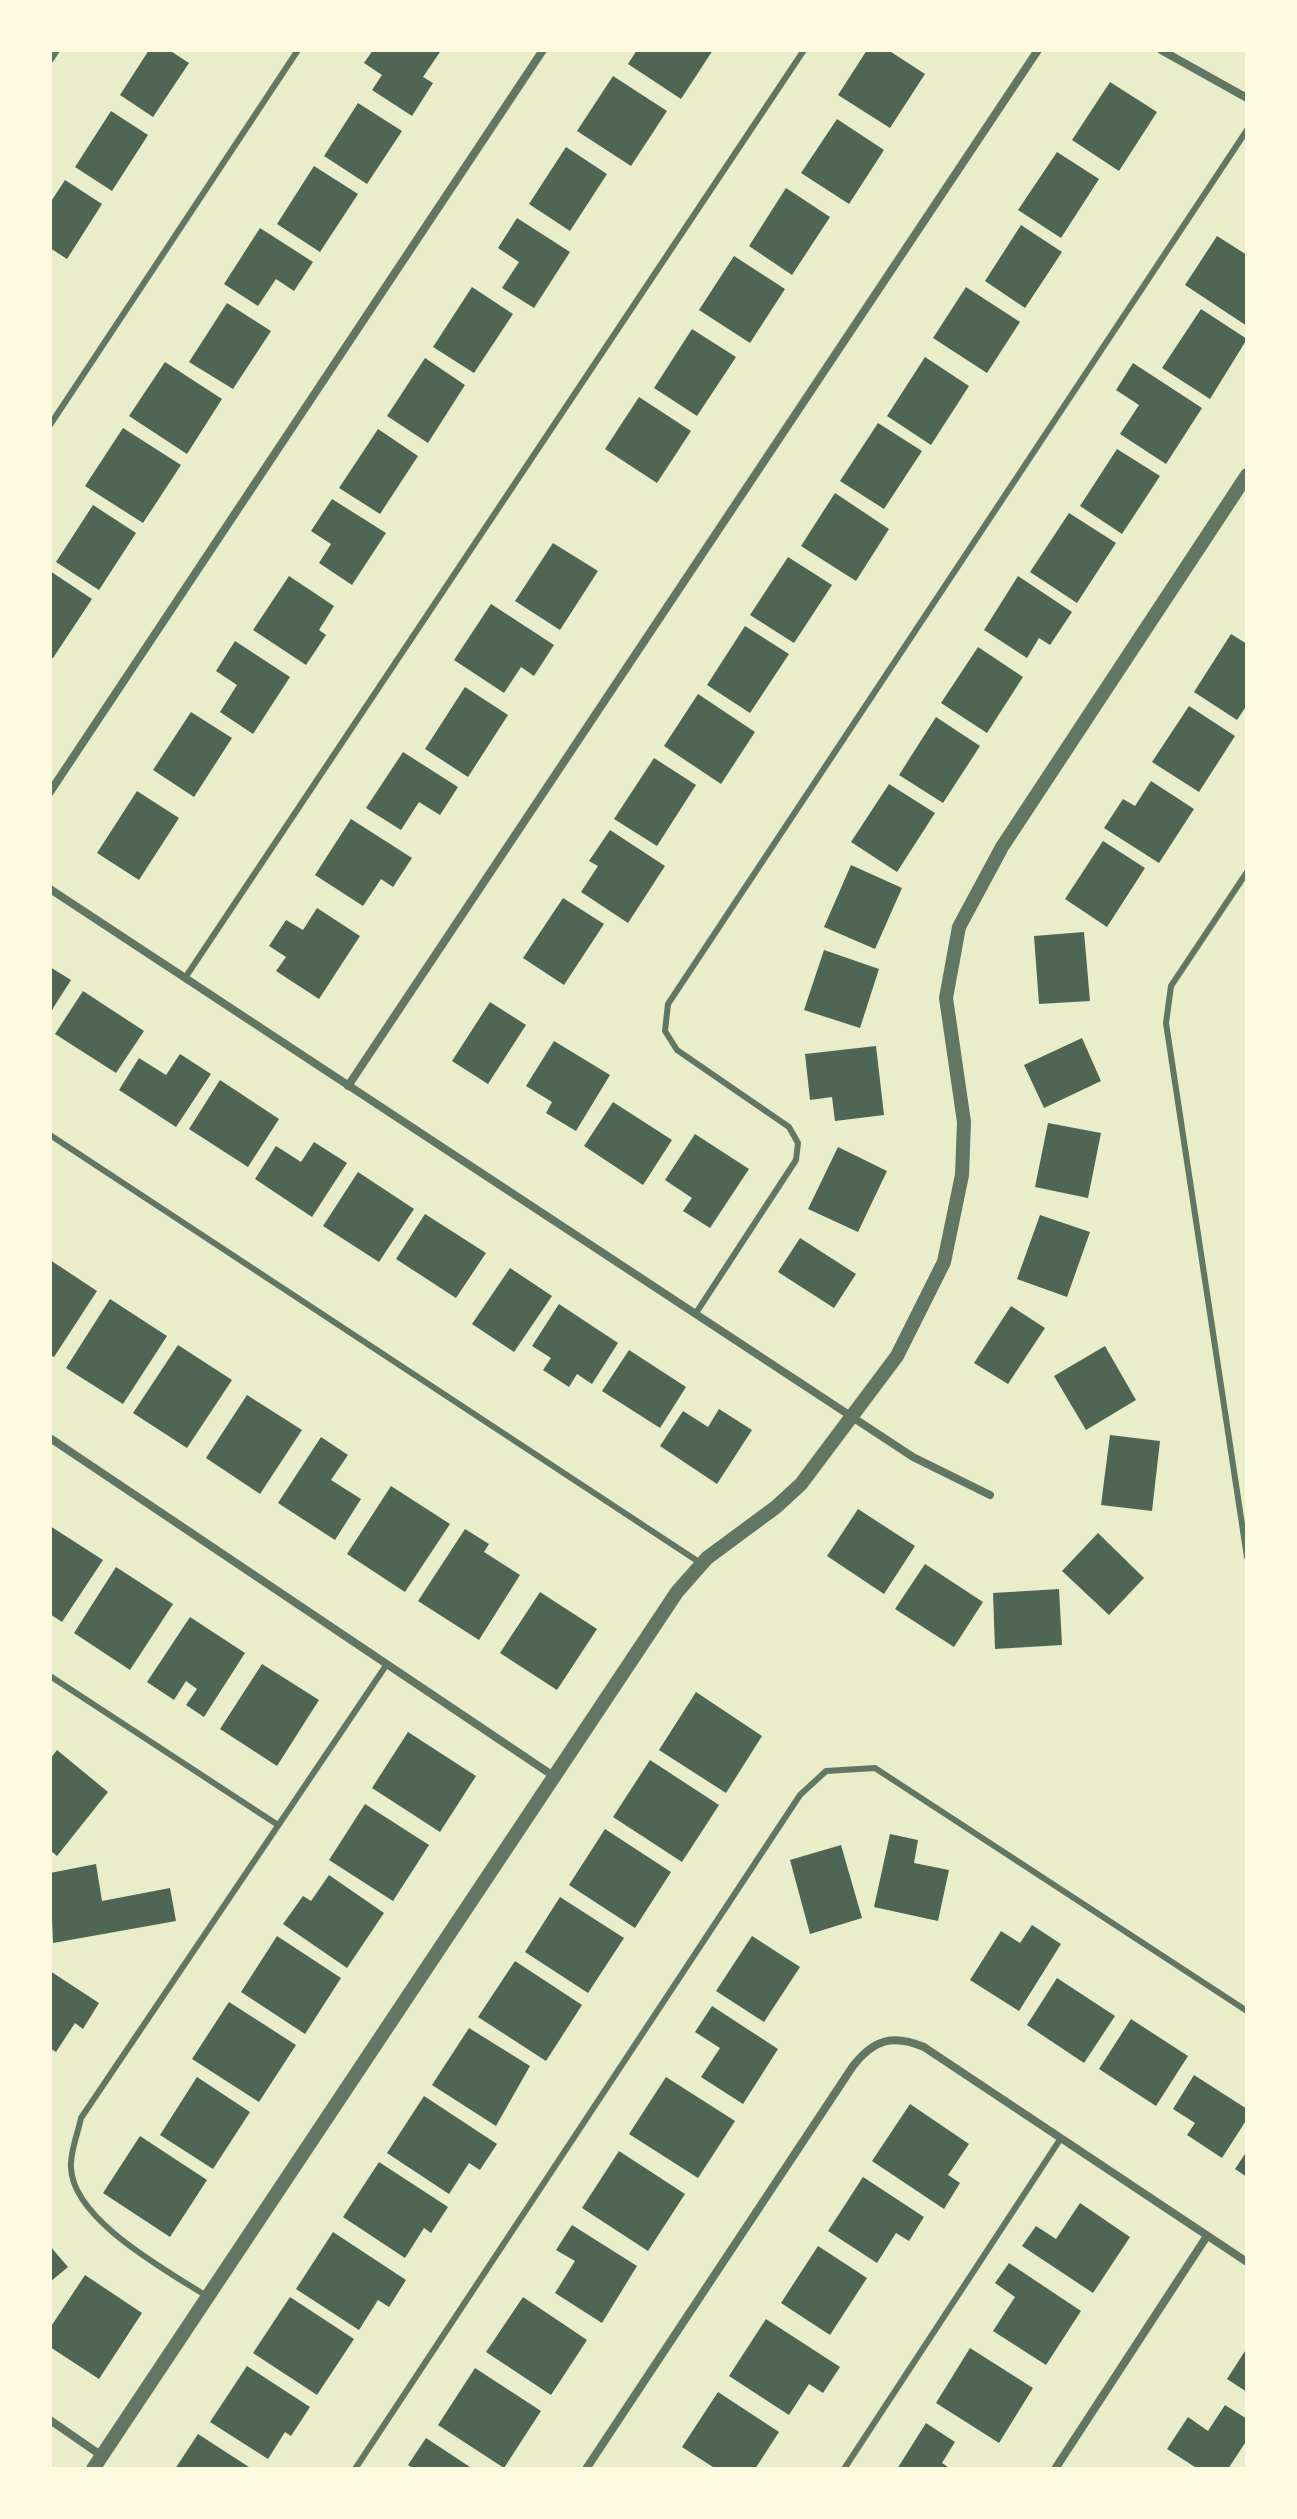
<!DOCTYPE html>
<html>
<head>
<meta charset="utf-8">
<style>
  body { margin:0 }
  #map { position:relative; width:1297px; height:2519px; overflow:hidden; background:#e9edc9; font-family:"Fira Sans Condensed",sans-serif }
  canvas { display:block }
  .frame { position:absolute; inset:0; border:52px solid #fefae0; pointer-events:none }
</style>
</head>
<body>
<div id="map">
<canvas width="1297" height="2519"></canvas>
<div class="frame"></div>
</div>
<script>
const ctx = document.querySelector('canvas').getContext('2d');
ctx.lineJoin = 'round';
function fillPath(path, color) {
  ctx.fillStyle = color;
  ctx.fill(path, 'evenodd');
}
function strokePath(path, color, width, dash) {
  ctx.strokeStyle = color;
  ctx.lineWidth = width;
  ctx.lineCap = dash ? 'butt' : 'round';
  ctx.setLineDash(dash || []);
  ctx.stroke(path);
}
fillPath(new Path2D(`
  M149 50H169L189 63 153 117 120 95Z
  M373 50 440 52 423 77 433 83 412 116 372 90 382 75 364 63Z
  M637 50H713L681 99 628 64Z
  M867 50H888L925 74 890 128 838 95Z
  M613 76 667 111 631 166 577 131Z
  M1110 82 1157 112 1119 171 1072 140Z
  M358 103 402 131 367 184 324 156Z
  M111 111 148 135 112 191 75 167Z
  M837 119 884 150 849 204 801 173Z
  M566 147 607 174 570 231 529 204Z
  M1057 152 1099 179 1061 238 1018 210Z
  M314 166 358 194 320 252 277 224Z
  M65 180 102 204 67 259 50 248V203Z
  M786 188 830 217 792 275 749 246Z
  M517 218 570 252 534 308 502 288 519 262 498 248Z
  M1021 225 1062 252 1025 308 985 281Z
  M260 228 313 262 294 291 276 279 258 306 224 284Z
  M1217 236 1247 255V326L1185 285Z
  M734 256 785 289 750 343 699 310Z
  M472 287 513 314 474 373 433 347Z
  M966 287 1020 322 987 373 933 338Z
  M227 303 271 331 233 389 189 362Z
  M1201 309 1247 339 1210 399 1162 368Z
  M692 329 736 357 697 416 654 388Z
  M925 357 969 386 931 445 887 416Z
  M425 358 465 385 428 443 387 416Z
  M165 362 222 399 187 454 129 416Z
  M1133 363 1202 408 1166 464 1120 434 1139 405 1116 390Z
  M639 397 691 431 657 483 605 449Z
  M878 423 922 451 884 509 840 481Z
  M123 428 181 465 143 523 85 486Z
  M378 429 418 456 380 514 339 488Z
  M1117 449 1160 476 1122 534 1080 506Z
  M835 493 889 529 856 581 801 546Z
  M332 499 386 533 352 585 319 563 331 544 311 531Z
  M93 505 136 533 99 590 56 562Z
  M1069 513 1116 543 1077 603 1030 572Z
  M553 543 598 571 560 630 515 601Z
  M788 557 832 585 794 643 750 615Z
  M50 571 92 599 53 658 50 657Z
  M289 576 334 606 319 630 326 635 306 665 253 630Z
  M1018 576 1072 612 1050 645 1039 638 1027 658 984 630Z
  M491 604 554 645 534 676 521 667 504 693 454 660Z
  M745 626 789 654 750 713 707 685Z
  M1231 634 1247 644V705L1237 720 1194 692Z
  M235 641 290 677 253 734 220 712 237 685 216 671Z
  M978 647 1023 677 987 733 941 703Z
  M465 687 508 715 468 777 425 749Z
  M698 694 755 732 721 784 664 746Z
  M1189 706 1235 736 1199 792 1152 762Z
  M191 712 232 738 194 797 153 770Z
  M936 717 980 746 943 803 899 775Z
  M403 752 458 787 440 815 419 802 401 830 366 808Z
  M654 758 696 785 657 846 614 819Z
  M1151 781 1194 809 1159 863 1104 828 1123 799 1135 806Z
  M889 784 935 813 897 872 851 842Z
  M137 791 179 818 139 880 97 853Z
  M351 819 412 858 393 887 381 879 363 906 315 875Z
  M610 830 665 866 628 923 581 892 598 866 589 861Z
  M1103 841 1145 868 1107 927 1065 899Z
  M851 865 902 888 875 949 824 927Z
  M563 898 604 924 564 985 523 958Z
  M317 908 360 936 319 999 276 971 286 957 269 946 286 920 303 930Z
  M1084 932 1090 1001 1039 1004 1034 936Z
  M824 950 879 969 860 1028 804 1010Z
  M50 967 71 980 50 1013Z
  M83 991 144 1031 116 1073 55 1034Z
  M490 1002 526 1025 488 1084 452 1061Z
  M1082 1038 1101 1081 1044 1108 1024 1065Z
  M554 1041 610 1075 576 1131 546 1113 552 1102 526 1086Z
  M876 1046 884 1115 835 1121 832 1097 810 1100 805 1054Z
  M180 1054 211 1074 176 1127 119 1090 139 1058 166 1075Z
  M220 1080 279 1119 248 1167 189 1129Z
  M613 1102 672 1140 643 1185 584 1146Z
  M1048 1123 1101 1133 1088 1198 1035 1187Z
  M695 1134 749 1169 710 1228 683 1211 692 1198 665 1180Z
  M314 1142 347 1163 312 1217 255 1179 276 1146 301 1162Z
  M838 1147 887 1171 858 1232 808 1209Z
  M358 1172 414 1209 379 1262 323 1226Z
  M425 1214 486 1253 456 1298 396 1259Z
  M1040 1215 1090 1232 1067 1297 1017 1279Z
  M800 1238 856 1274 834 1308 778 1272Z
  M50 1260 97 1291 54 1357 50 1355Z
  M510 1268 552 1296 514 1352 472 1324Z
  M110 1299 167 1336 123 1404 66 1368Z
  M559 1304 618 1343 592 1384 577 1374 569 1387 543 1370 551 1358 532 1346Z
  M1011 1306 1045 1328 1008 1384 974 1363Z
  M178 1345 232 1380 187 1448 133 1413Z
  M1105 1346 1136 1400 1086 1430 1054 1376Z
  M629 1350 686 1387 660 1428 602 1391Z
  M247 1395 302 1430 260 1494 206 1458Z
  M719 1409 752 1430 717 1484 660 1446 683 1411 708 1427Z
  M1110 1435 1160 1441 1152 1511 1101 1505Z
  M321 1437 348 1455 331 1480 361 1499 335 1540 278 1503Z
  M391 1486 450 1524 405 1592 347 1554Z
  M858 1509 915 1546 884 1594 827 1556Z
  M50 1526 103 1560 62 1622 50 1614Z
  M465 1529 489 1544 484 1552 520 1575 479 1640 418 1601Z
  M1098 1533 1144 1578 1109 1615 1062 1571Z
  M925 1564 983 1602 954 1647 895 1609Z
  M116 1567 173 1604 130 1670 74 1633Z
  M1059 1589 1062 1645 995 1649 993 1593Z
  M540 1592 597 1629 557 1690 500 1653Z
  M190 1617 245 1653 204 1717 186 1705 197 1689 186 1681 174 1700 147 1682Z
  M262 1664 319 1700 277 1766 220 1729Z
  M696 1692 762 1736 726 1793 659 1750Z
  M408 1732 476 1776 440 1832 372 1788Z
  M57 1750 108 1792 57 1856 50 1850V1759Z
  M650 1760 719 1805 682 1862 613 1817Z
  M365 1804 429 1845 393 1901 329 1860Z
  M605 1829 671 1872 635 1928 569 1885Z
  M890 1834 918 1840 914 1863 949 1870 938 1921 874 1907Z
  M841 1845 862 1918 810 1934 790 1860Z
  M96 1864 102 1901 170 1888 176 1921 53 1943 50 1873Z
  M329 1875 384 1913 347 1968 283 1924 303 1896 311 1901Z
  M560 1897 624 1938 588 1993 525 1952Z
  M1032 1925 1061 1944 1019 2011 970 1980 1001 1931 1020 1943Z
  M277 1936 341 1978 305 2034 241 1992Z
  M752 1936 800 1967 764 2022 716 1991Z
  M515 1961 582 2005 546 2061 478 2017Z
  M50 1971 99 2003 83 2029 75 2023 56 2052 50 2048Z
  M1057 1978 1115 2016 1084 2063 1027 2025Z
  M229 2002 296 2045 259 2102 192 2059Z
  M712 2006 778 2049 743 2104 701 2077 720 2048 695 2032Z
  M1131 2019 1188 2056 1156 2106 1099 2069Z
  M469 2028 530 2066 496 2126 432 2085Z
  M1194 2075 1247 2109V2119L1222 2158 1187 2135 1195 2123 1173 2109Z
  M197 2077 250 2112 213 2169 160 2135Z
  M666 2077 735 2121 698 2178 629 2134Z
  M424 2096 497 2144 480 2170 469 2163 449 2194 387 2153Z
  M910 2104 969 2144 948 2175 960 2183 944 2209 872 2161Z
  M140 2136 207 2180 170 2237 103 2193Z
  M619 2151 685 2194 648 2251 582 2208Z
  M1247 2151V2177L1235 2169Z
  M379 2162 448 2207 431 2233 424 2228 405 2258 343 2217Z
  M863 2177 924 2217 909 2241 896 2233 877 2263 828 2231Z
  M1080 2203 1130 2237 1093 2293 1022 2246 1036 2226 1056 2239Z
  M572 2225 637 2266 602 2323 555 2293 575 2261 556 2250Z
  M333 2232 406 2280 389 2307 378 2300 359 2330 296 2289Z
  M50 2246 68 2267 50 2282Z
  M818 2246 867 2278 830 2335 781 2303Z
  M1009 2263 1081 2311 1046 2365 993 2331 1015 2297 995 2283Z
  M85 2275 142 2313 99 2379 50 2347V2328Z
  M290 2297 354 2339 317 2395 253 2353Z
  M523 2297 587 2340 551 2395 486 2352Z
  M766 2319 840 2367 823 2393 809 2384 789 2415 729 2376Z
  M970 2348 1033 2388 999 2443 936 2403Z
  M1247 2348V2392L1227 2379Z
  M247 2366 310 2407 291 2436 285 2432 268 2459 210 2422Z
  M475 2368 541 2411 504 2468 438 2425Z
  M718 2392 779 2432 755 2469H716L682 2447Z
  M1225 2405 1247 2419V2440L1228 2469H1198L1167 2449 1188 2417 1208 2431Z
  M926 2423 955 2442 942 2463 951 2469H897Z
  M198 2434 252 2469H175Z
  M426 2438 473 2469H414L408 2465Z`), '#4f6655');
strokePath(new Path2D(`
  M50 425 298 50
  M1247 872 1171 986 1166 1023 1247 1557
  M185 978 804 50
  M50 1135 702 1564
  M696 1313 796 1160 798 1143 789 1127 677 1050 665 1031 668 1004 1247 130
  M50 1676 278 1825
  M208 2297C168 2271 72 2220 71 2167 70 2152 78 2133 81 2118L387 1664
  M355 2469 800 1795 826 1771 875 1768 1247 2011
  M844 2469 1061 2138`), '#617663', 6);
strokePath(new Path2D(`
  M1161 50 1247 98
  M50 59 56 50
  M50 792 543 50
  M50 889 913 1457 990 1495
  M348 1086 1038 50
  M50 1438 555 1777
  M50 2420 102 2456
  M586 2469 853 2066C874 2039 893 2034 924 2047L1247 2262
  M1055 2469 1207 2236`), '#617663', 8);
strokePath(new Path2D(`
  M93 2469 677 1592 707 1558 776 1507 801 1484 897 1356 944 1262 962 1175 964 1122 946 998 959 927 1002 847 1247 475`), '#617663', 14);
</script>
</body>
</html>
